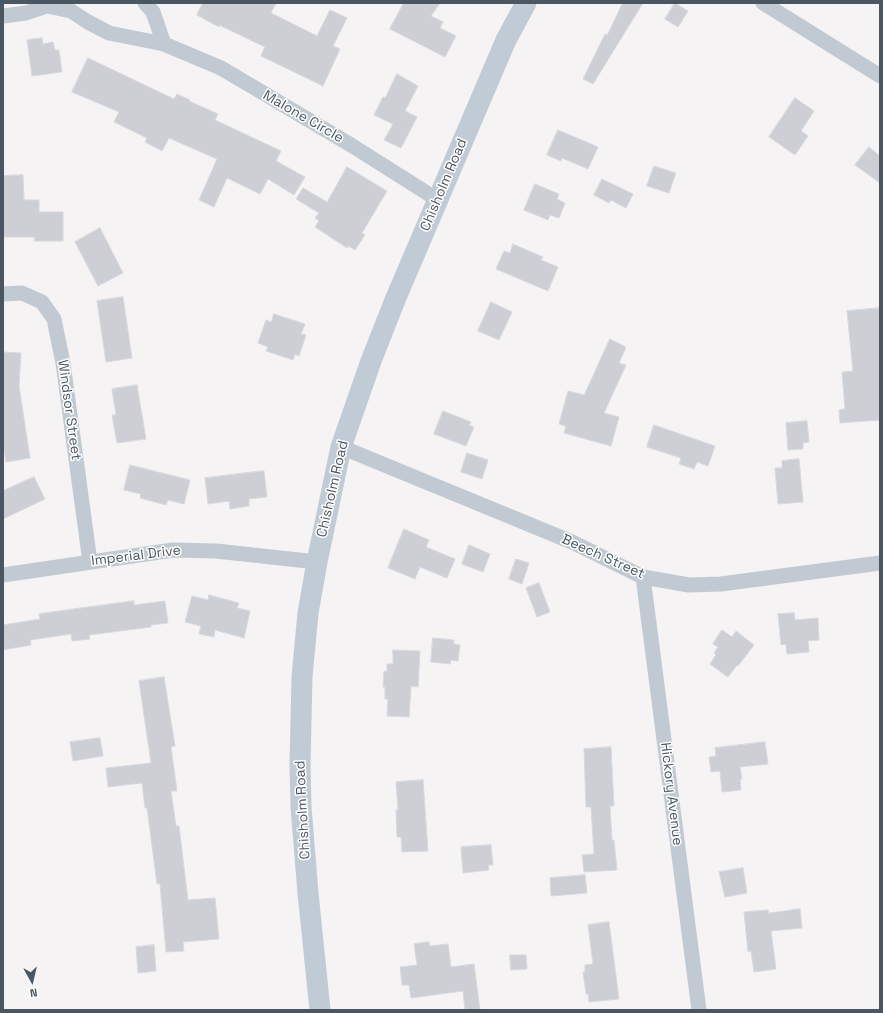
<!DOCTYPE html>
<html>
<head>
<meta charset="utf-8">
<style>
  body { margin:0 }
  #map { position:relative; width:883px; height:1013px; overflow:hidden; background:#f5f3f3; font-family:"Space Grotesk",sans-serif }
  canvas { display:block }
  .frame { position:absolute; inset:0; border:4px solid #4a5661; pointer-events:none }
  .north { position:absolute; left:12px; top:961px; width:40px; height:40px; -webkit-text-stroke:3px #fff; paint-order:stroke; rotate:172deg; font-size:11px; font-weight:700; line-height:16px; text-align:center; color:#4a5661 }
  .north::after { content:''; display:block; margin:auto; width:14px; height:18px; background:#4a5661; clip-path:polygon(50% 0,100% 100%,50% 72%,0 100%) }
</style>
</head>
<body>
<div id="map">
<canvas width="883" height="1013"></canvas>
<div class="frame"></div>
<div class="north">N</div>
</div>
<script>
const ctx = document.querySelector('canvas').getContext('2d');
ctx.lineJoin = 'round';
function fillPath(path, color) {
  ctx.fillStyle = color;
  ctx.fill(path, 'evenodd');
}
function strokePath(path, color, width, dash) {
  ctx.strokeStyle = color;
  ctx.lineWidth = width;
  ctx.lineCap = dash ? 'butt' : 'round';
  ctx.setLineDash(dash || []);
  ctx.stroke(path);
}
function write(font, color, halo, rows, align = 'center') {
  ctx.font = font + ' "Space Grotesk",sans-serif';
  ctx.lineWidth = 3;
  ctx.setLineDash([]);
  ctx.textBaseline = 'middle';
  ctx.strokeStyle = halo;
  ctx.fillStyle = color;
  for (const [text, x, y, turn = 0] of rows) {
    ctx.save();
    ctx.translate(x, y);
    ctx.rotate((+turn || 0) * Math.PI / 180);
    ctx.textAlign = isNaN(turn) ? turn : align;
    if (halo) ctx.strokeText(text, 0, 0);
    ctx.fillText(text, 0, 0);
    ctx.restore();
  }
}
const building = new Path2D(`
  M203 3H276L271 13 317 36 330 10 347 18 333 46 340 49 323 86 261 56 265 47 219 25V27L197 15Z
  M404 3H440L431 16 443 22 440 28 456 36 445 57 390 29Z
  M623 3H643L593 84 583 79 605 34 607 35Z
  M675 3 688 11 678 27 665 19Z
  M42 38 43 44 53 42 55 50H59L62 72 32 76 27 40Z
  M88 58 174 99 177 94 190 100 189 101 218 114 215 120 281 151 276 161 305 177 294 195 268 179 260 194 227 178 214 207 199 200 217 159 169 138 162 151 145 142 147 138 114 122 119 112 72 92Z
  M397 74 418 86 405 111 417 117 401 148 384 140 393 124 374 115 383 97 385 98Z
  M795 98 814 111 801 131 808 136 795 155 769 137Z
  M558 130 598 147 588 169 562 158 561 161 547 155Z
  M869 147 880 156V183L855 165Z
  M654 166 676 173 669 193 647 186Z
  M347 167 387 191 362 233 365 235 355 250 348 246 347 248 315 227 319 221 315 218 319 213 296 199 303 188 327 202Z
  M23 175 24 200H39V212H63V241H34L35 237H3V176Z
  M602 179 633 194 626 208 611 200 609 203 594 195Z
  M535 184 559 194 557 199 565 203 559 218 550 215 548 220 524 210Z
  M100 228 123 273 98 286 75 242Z
  M513 244 543 257 541 260 558 267 548 291 496 269 504 251 510 253Z
  M123 297 132 358 106 362 97 301Z
  M491 302 512 312 499 340 478 331Z
  M880 308V420L840 423 839 410 845 409 842 372 853 371 847 311Z
  M274 314 305 324 301 334 306 335 299 356 295 354 293 360 266 351 268 347 258 343 266 320 271 322Z
  M610 339 626 347 619 363 626 365 604 413 619 417 611 446 564 433 566 426 559 424 568 391 584 395Z
  M3 352 21 353 19 386 30 458 6 462 3 443Z
  M137 385 146 439 117 443 112 415H116L112 389Z
  M443 411 471 422 469 425 474 427 466 446 434 434Z
  M807 421 809 442 803 443V449L788 450 786 423Z
  M654 425 715 446 708 466 697 462 694 469 679 464 681 458 647 447Z
  M467 453 488 460 482 479 461 472Z
  M799 459 803 502 778 504 775 468H782V461Z
  M130 465 190 480 184 504 168 500 166 505 140 498 141 494 124 490Z
  M264 471 267 497 249 499V506L230 509 229 501 208 504 205 478Z
  M34 477 45 499 3 519V491Z
  M404 529 429 540 426 547 455 559 447 578 420 567 415 579 388 568Z
  M469 545 490 554 483 572 462 564Z
  M516 559 529 563 522 584 509 579Z
  M539 583 550 612 537 617 526 588Z
  M209 595 239 603 237 608 250 611 244 638 215 630 214 637 199 634 201 626 185 622 192 596 208 600Z
  M134 601V605L165 601 168 623 151 625V627L89 635 90 639 72 641 71 634 30 640 31 645 3 650V625L40 619 39 614Z
  M794 613 795 620 818 618 819 640 808 641 809 652 787 654 786 644 781 645 778 614Z
  M722 630 732 637 736 631 754 645 738 666 737 665 728 677 710 664 716 655 714 653 718 647 713 644Z
  M433 638 454 640V644L460 645 458 661 451 660 450 664 431 662Z
  M393 650 420 651 418 687 411 686 409 717 387 716 388 699H385V687H383L384 671 387 672V664H393Z
  M164 677 175 746 171 747 177 791H171L176 826H179L188 900 215 898 219 939 183 942 184 951 166 952 160 884H157L147 808H145L142 783 108 787 106 768 151 763 139 681Z
  M100 738 103 756 73 761 70 742Z
  M765 742 768 764 740 767 742 779H740L741 790 722 792 720 771 711 772 709 757 716 756 715 748Z
  M611 747 614 806H610L612 840H614L617 870 584 872 582 855 594 854 591 807H586L584 749Z
  M423 780 428 851 402 852 401 837H397L396 810H398L396 782Z
  M491 845 493 865H488L489 870 463 873 461 847Z
  M743 868 747 893 725 897 719 872Z
  M585 875 587 893 551 896 550 878Z
  M800 909 802 928 771 931 776 969 754 972 751 951 748 952 744 912 768 910 769 913Z
  M609 922 619 999 589 1002 588 994H586L583 972H585V965L593 964 588 925Z
  M429 942 430 946 448 944 451 967 474 964 480 1010H465L463 991 411 998 409 985H402L400 967 417 965 414 944Z
  M154 945 156 971 138 973 136 947Z
  M510 955H526L527 969 511 970Z`);
fillPath(building, '#cdcfd5');
strokePath(building, '#d7d9de', 1);
strokePath(new Path2D(`
  M145 3 153 12 164 44 221 68 351 145 438 200
  M763 3 880 76
  M3 16 26 13 47 6 71 11 88 22 109 33 164 44
  M3 294 22 293 42 302 54 319 63 363 90 562
  M341 447 572 542 643 577 689 585 721 584 880 563
  M3 575 173 550 216 551 317 562
  M643 577 699 1010`), '#c1cad2', 15);
strokePath(new Path2D(`
  M320 1010 308 893 301 807 300 764 302 677 308 613 317 562 341 447 371 361 395 300 506 40 526 3`), '#c1cbd6', 21);
write('14px', '#4a5661', '#fff', [
  ["Malone Circle",303,117,30],
  ["Chisholm Road",444,185,-67],
  ["Windsor Street",69,410,82],
  ["Chisholm Road",333,489,-77],
  ["Imperial Drive",136,556,-7],
  ["Beech Street",603,557,24],
  ["Hickory Avenue",671,794,83],
  ["Chisholm Road",303,810,-93]
]);
</script>
</body>
</html>
